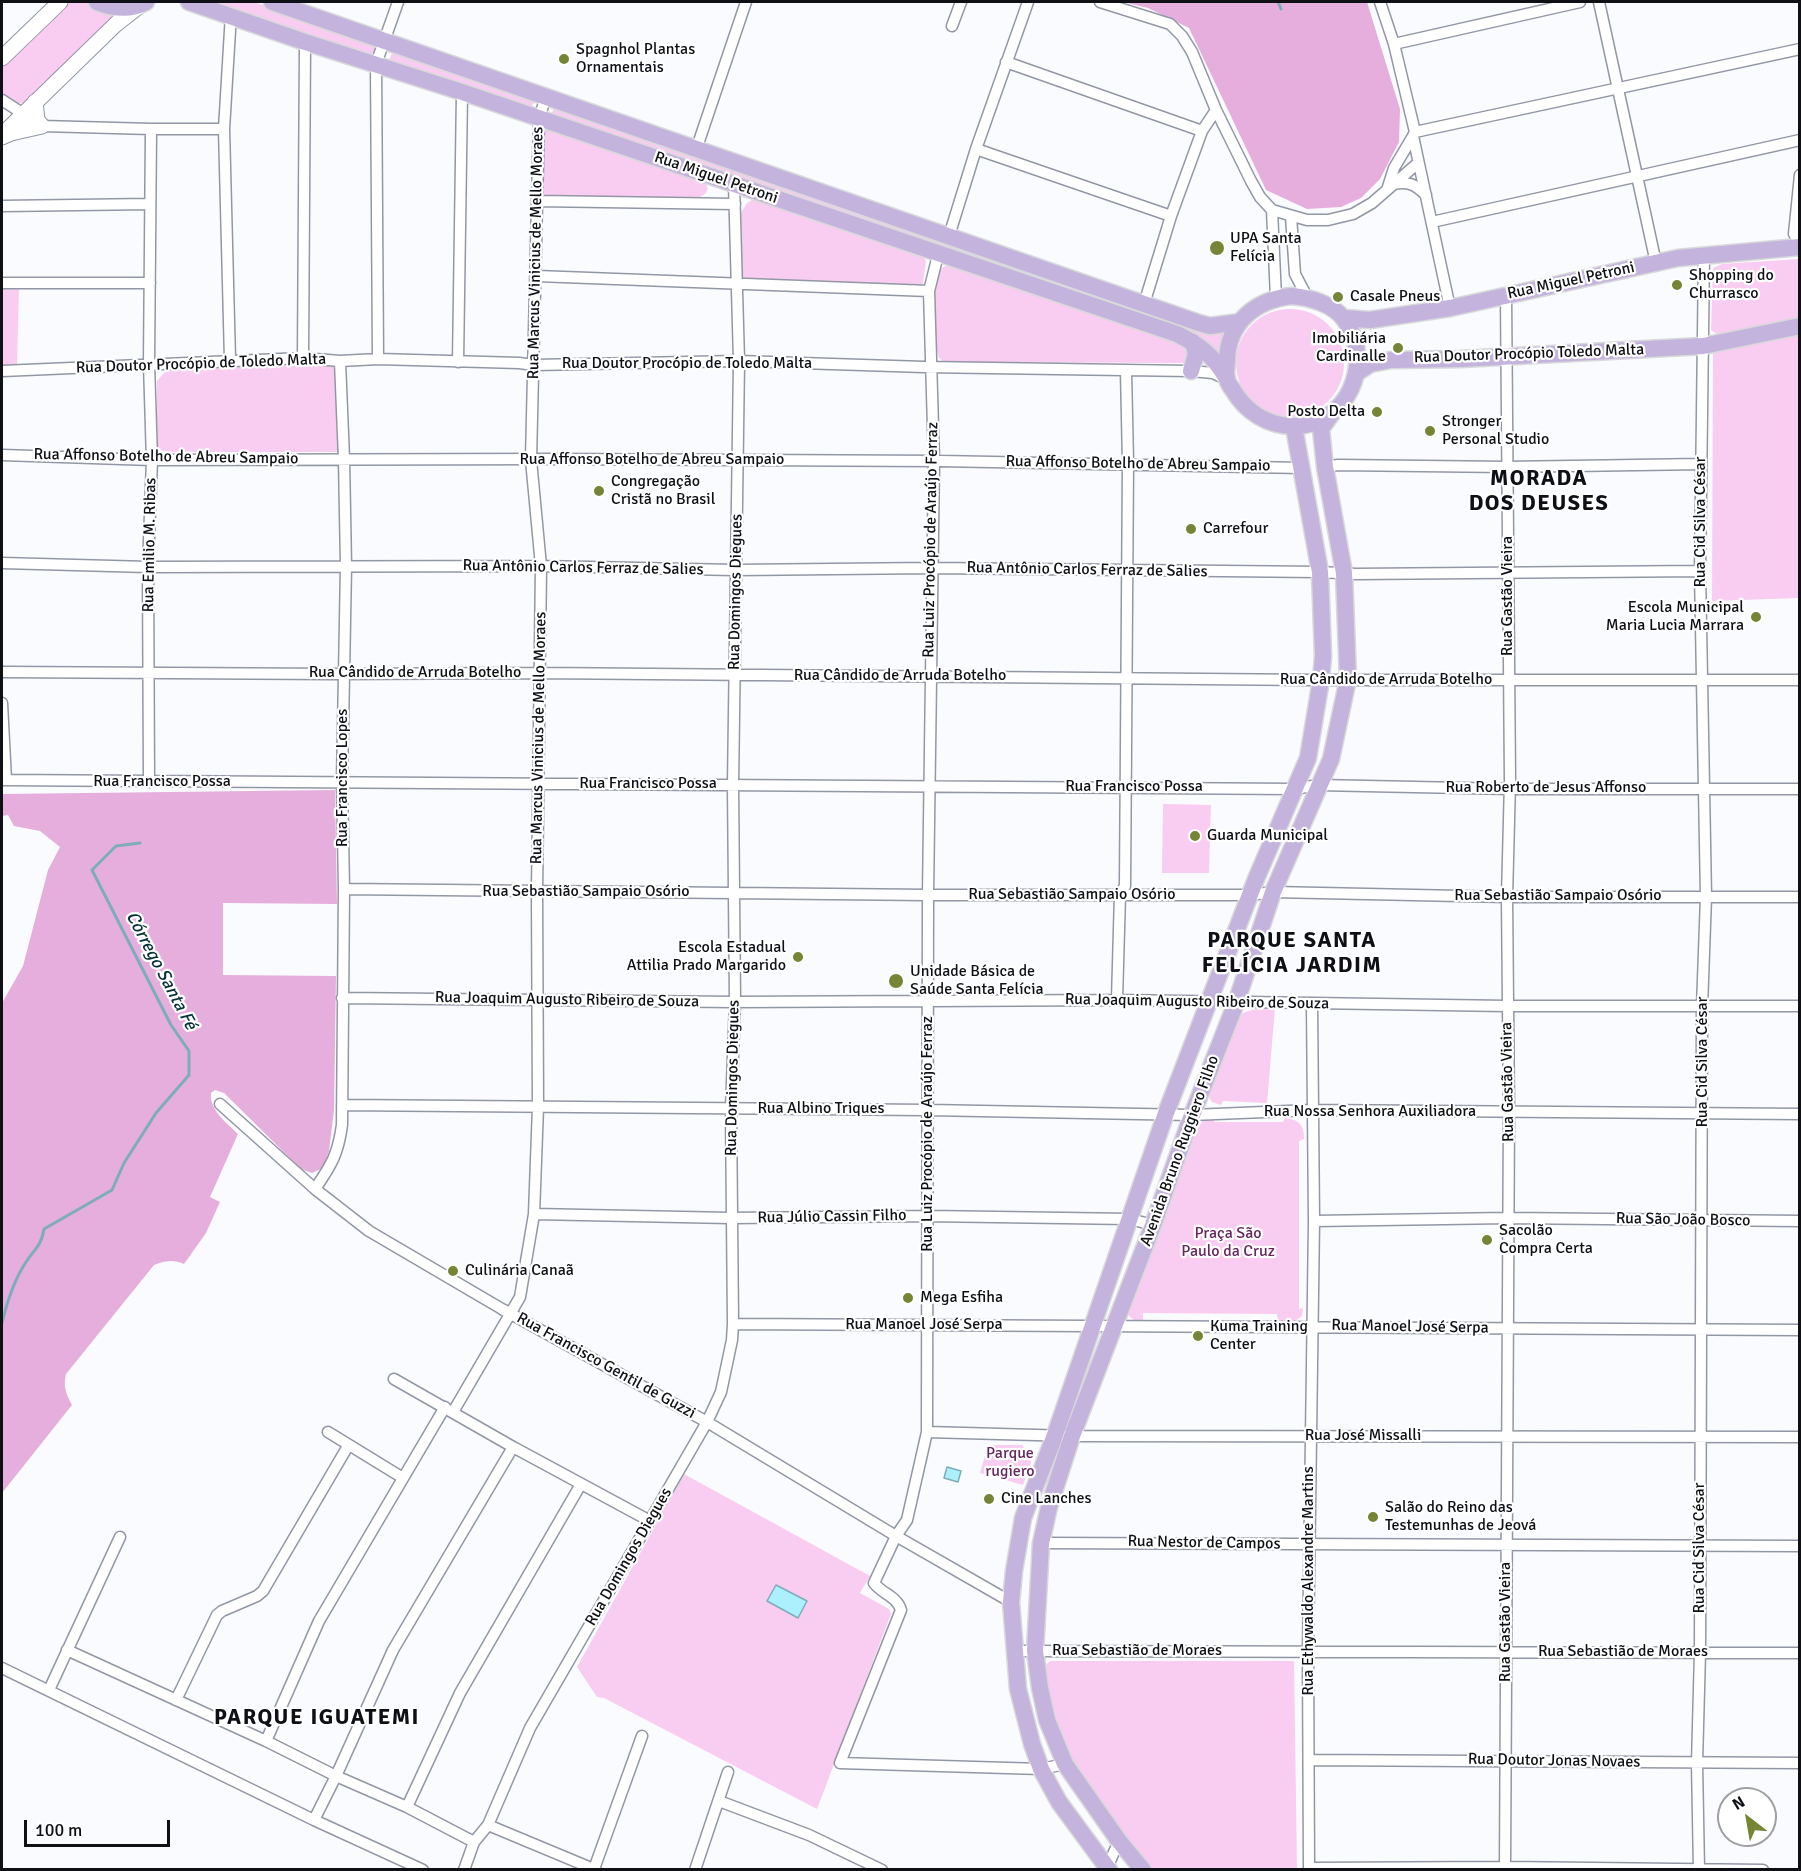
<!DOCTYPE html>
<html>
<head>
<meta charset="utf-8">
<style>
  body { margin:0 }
  #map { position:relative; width:1801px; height:1871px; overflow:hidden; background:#fafbff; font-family:Signika,sans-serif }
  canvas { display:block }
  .frame { position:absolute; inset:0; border:3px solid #0e1015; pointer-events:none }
  .north { position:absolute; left:1717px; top:1787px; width:60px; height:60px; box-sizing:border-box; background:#fff; border:2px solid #9f9fa1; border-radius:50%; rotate:329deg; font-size:16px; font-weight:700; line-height:24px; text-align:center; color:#0e1015 }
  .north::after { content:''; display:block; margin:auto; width:21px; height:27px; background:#748635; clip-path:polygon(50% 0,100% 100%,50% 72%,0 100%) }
  .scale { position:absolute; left:24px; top:1820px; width:146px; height:27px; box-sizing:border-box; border:3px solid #0e1015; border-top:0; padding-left:8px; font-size:18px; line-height:21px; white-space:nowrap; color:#0e1015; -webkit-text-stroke:4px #fff; paint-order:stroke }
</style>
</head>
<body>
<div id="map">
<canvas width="1801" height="1871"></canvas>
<div class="frame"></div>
<div class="north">N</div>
<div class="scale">100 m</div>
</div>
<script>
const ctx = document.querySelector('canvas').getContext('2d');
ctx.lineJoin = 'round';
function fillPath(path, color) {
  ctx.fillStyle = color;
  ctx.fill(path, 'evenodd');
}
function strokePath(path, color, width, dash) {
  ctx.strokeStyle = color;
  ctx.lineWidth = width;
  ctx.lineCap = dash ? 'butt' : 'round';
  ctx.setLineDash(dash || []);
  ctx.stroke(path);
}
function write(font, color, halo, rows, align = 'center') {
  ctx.font = font + ' Signika,sans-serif';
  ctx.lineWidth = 4.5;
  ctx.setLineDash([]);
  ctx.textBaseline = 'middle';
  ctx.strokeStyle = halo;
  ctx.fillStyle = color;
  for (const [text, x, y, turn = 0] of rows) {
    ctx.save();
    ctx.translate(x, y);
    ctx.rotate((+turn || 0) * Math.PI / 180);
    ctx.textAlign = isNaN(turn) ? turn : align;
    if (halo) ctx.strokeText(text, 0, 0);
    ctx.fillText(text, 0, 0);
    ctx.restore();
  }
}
fillPath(new Path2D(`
  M64 2H88L97 8 119 13 27 101C17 107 10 100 2 95V64Z
  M210 2H254L378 45 376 52 368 55Z
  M394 53 533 100 534 103 531 107 389 62 391 55Z
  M554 108 1225 332 1222 342 1220 359 1215 355 551 115Z
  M547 129 705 182 708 189 705 194 698 198 553 199 544 195 542 133Z
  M755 198 922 256 926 261 923 283 917 287 744 279 742 273 739 216 747 203Z
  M1799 259V318L1720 336 1711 330 1713 268 1722 264Z
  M951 265 1175 339 1189 347 1186 363 944 362 939 358 937 351C936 334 929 280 942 268 944 266 947 266 951 265Z
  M2 289H19L17 365 2 366Z
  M1236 363a54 54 0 1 1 108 0a54 54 0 1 1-108 0Z
  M1799 328V598L1712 601 1713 354 1715 351Z
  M327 363 333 366 337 374 338 452H166L160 449 157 445V381L164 373 170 370Z
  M1163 804 1211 805 1209 873H1162Z
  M1275 1008 1267 1103 1223 1101 1221 1105 1212 1102 1209 1097 1235 1020C1245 1008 1260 1009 1275 1008Z
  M1208 1118H1212L1215 1122H1283L1285 1118C1299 1120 1304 1124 1304 1139L1299 1141V1309L1303 1308 1302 1316 1294 1322H1278L1277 1314 1143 1313V1321L1134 1320 1129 1316 1128 1309 1195 1130 1203 1121Z
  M988 1445H1022L1030 1455 1031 1463 1023 1485 980 1473Z
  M684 1474 870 1576 860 1593 889 1609 891 1614 817 1809 604 1698 597 1697 577 1667Z
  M1050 1661H1294L1297 1869H1152L1099 1802 1066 1750 1051 1706 1044 1674 1046 1665Z`), '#f9ccf1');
fillPath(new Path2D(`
  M1123 2H1367L1400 109 1399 142 1380 179 1361 198 1341 207 1307 209 1266 190 1189 28 1148 8Z
  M335 790 337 904 223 903V975L336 976 334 1110 329 1151 323 1168 312 1173 301 1169 224 1093 215 1090 211 1093C209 1110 227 1123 238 1134L210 1197 220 1202 206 1233 184 1264C173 1259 165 1261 154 1265L66 1374C63 1387 66 1394 72 1405L2 1493V1003L23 966 48 870 60 847 40 831 14 826 8 815 2 816V794Z`), '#e6aedc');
const water = new Path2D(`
  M947 1467 961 1471 958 1482 944 1478Z
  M776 1585 807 1601 798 1618 767 1601Z`);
fillPath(water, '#acf0fe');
strokePath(water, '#7dadb8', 1.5);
strokePath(new Path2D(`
  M1278 2 1281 9
  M2 1323C7 1302 14 1280 26 1262 35 1248 41 1247 44 1229L112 1190 124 1163 156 1113 189 1075V1051L171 1025 92 870 116 846 140 843`), '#7dadb8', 3);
const street = new Path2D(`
  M1100 2 1170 24 1182 36 1192 52 1216 110 1251 181 1260 197 1272 210 1307 220H1328L1353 214 1372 203 1418 163
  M1380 2 1394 44 1415 132 1413 136 1450 308
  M1599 2 1656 263
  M952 26 961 2
  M1394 44 1580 2
  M1006 62 1202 131
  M2 100 42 126 151 129H224
  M1415 132 1800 49
  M976 149 1171 216
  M696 150 746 2
  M1800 175 1794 234 1800 243
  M1393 184C1408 181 1415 184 1426 195
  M1388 187 1394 168 1413 136
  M538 201 735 204
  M2 206 150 204
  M1272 210 1276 298
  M1291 216 1295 274 1307 297
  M1432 222 1800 140
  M949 236 976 149 1028 2
  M938 255 929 291 934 461 928 895 927 1432 907 1520 896 1536 874 1583C882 1594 897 1596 901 1610L840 1763 1041 1769 1065 1764
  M537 276 929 291
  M2 283H150
  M1144 304 1171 216 1202 131 1216 110
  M303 358 305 42
  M378 359 376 64 398 2
  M230 360 224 129 231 14
  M458 362 462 92
  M2 371 303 358 340 361 378 359 519 363 534 365 739 361 924 367 1191 371 1213 373 1226 379
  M2 455 152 460 549 459 940 461 1302 468
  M1325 467 1338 465 1507 467 1701 464
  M2 563 148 567 541 566 735 570 931 568 1320 572 1356 574 1700 571
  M2 672 334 674 541 673 1313 680H1800
  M2 703 6 780
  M2 780 1294 789 1318 785 1510 789H1800
  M149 782 148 567 152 460 149 364 151 129
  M344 889 928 895H1250L1273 892 1507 897H1800
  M342 998 735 1002 1117 1000 1507 1006H1800
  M1117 1000 1120 894 1125 886 1128 463 1126 371
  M220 1104 315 1189 369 1231 502 1309 707 1422 896 1536 1011 1602
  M342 1105 928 1110 1192 1115 1312 1110 1800 1114
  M315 1189C332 1164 338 1154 342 1125L344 889 342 782 346 566 344 459 340 361
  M534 1214 730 1218 928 1216 1130 1219 1153 1225
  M1314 1221 1508 1218 1800 1221
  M733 1324 1800 1330
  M394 1379 513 1447 650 1521
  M453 1412 520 1297 534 1214 538 1107 537 892 541 566 531 460 539 118 546 97
  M328 1432 403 1478
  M927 1432 1072 1436 1800 1437
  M1041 1543 1800 1546
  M67 1650 266 1741 336 1776 407 1807 474 1842
  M1015 1651 1800 1653
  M2 1668 314 1820 423 1870
  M49 1690 120 1537
  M176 1700 217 1615 222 1611 257 1596 263 1591 348 1446
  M266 1741 319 1621 445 1407
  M1309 1760 1800 1763
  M719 1801 809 1835 882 1870
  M407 1807 460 1693 581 1484
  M314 1820 336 1776 393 1650 513 1447
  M488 1825 596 1870
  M1309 1868 1505 1867 1763 1870
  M594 1869 642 1736
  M464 1870 474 1842 488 1825 530 1728 707 1422 721 1392 732 1340 733 1324 731 1109 735 1002 733 785 739 361 734 184
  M695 1870 728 1772
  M1106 1870 1119 1841
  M1309 1870 1308 1652 1314 1221 1312 1004
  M1505 1870 1509 1111 1507 897 1510 782 1506 295
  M1699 1870 1697 1763 1700 1652 1702 1007 1706 897 1700 571 1704 255`);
const secondary = new Path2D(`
  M2 58 60 2
  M2 135 116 24 139 6
  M2 137 11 133 42 126 37 120 35 102`);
const primary = new Path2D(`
  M97 2C114 9 130 11 146 2
  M189 2 305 42 462 92 1177 334C1201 346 1213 355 1227 379
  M272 2 1199 323 1210 326 1240 322
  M1291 296C1309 297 1333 304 1344 319 1376 362 1347 427 1293 426 1268 426 1246 412 1233 390 1231 387 1227 382 1227 378 1225 373 1227 366 1227 360 1228 322 1256 300 1291 296Z
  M1344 318 1370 320 1450 308 1678 258 1800 247
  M1191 371 1196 354 1193 342
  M1358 372 1370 364 1391 360 1461 359 1703 346 1800 326
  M1109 1870 1059 1802 1041 1769 1032 1744 1018 1689 1011 1602 1014 1571 1023 1518 1055 1435 1166 1113 1256 879 1308 758 1321 680 1323 656 1320 572 1294 427
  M1143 1870 1119 1841 1065 1764 1047 1720 1040 1688 1035 1651 1041 1543 1049 1507 1072 1436 1153 1225 1192 1115 1236 1003 1273 892 1331 759 1348 679 1344 573 1325 467 1321 429 1333 412`);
strokePath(street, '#9297a6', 13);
strokePath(secondary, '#9297a6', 17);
strokePath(primary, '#d8d9da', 19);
strokePath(street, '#fff', 10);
strokePath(secondary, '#fff', 15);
strokePath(primary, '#c4b3dc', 16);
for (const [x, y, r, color] of [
  [564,59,6,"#748635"],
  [1217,248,8,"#748635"],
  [1677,285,6,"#748635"],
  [1338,297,6,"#748635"],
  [1398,348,6,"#748635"],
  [1377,412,6,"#748635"],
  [1430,431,6,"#748635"],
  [599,491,6,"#748635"],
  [1191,529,6,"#748635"],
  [1756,617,6,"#748635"],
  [1195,836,6,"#748635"],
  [798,957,6,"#748635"],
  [896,981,8,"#748635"],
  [1487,1240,6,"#748635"],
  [453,1271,6,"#748635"],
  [908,1298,6,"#748635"],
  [1198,1336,6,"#748635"],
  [989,1499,6,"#748635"],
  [1373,1517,6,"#748635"]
]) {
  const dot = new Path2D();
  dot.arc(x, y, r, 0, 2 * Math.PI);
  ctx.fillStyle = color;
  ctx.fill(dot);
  strokePath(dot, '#fff', 2);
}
write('16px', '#0e1015', '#fff', [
  ["Spagnhol Plantas",576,50],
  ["Ornamentais",576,68],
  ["UPA Santa",1230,239],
  ["Felícia",1230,257],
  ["Shopping do",1689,276],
  ["Churrasco",1689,294],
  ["Casale Pneus",1350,297],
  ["Imobiliária",1386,339,"right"],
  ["Cardinalle",1386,357,"right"],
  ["Posto Delta",1365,412,"right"],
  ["Stronger",1442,422],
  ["Personal Studio",1442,440],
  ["Congregação",611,482],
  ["Cristã no Brasil",611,500],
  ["Carrefour",1203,529],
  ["Escola Municipal",1744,608,"right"],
  ["Maria Lucia Marrara",1744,626,"right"],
  ["Guarda Municipal",1207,836],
  ["Escola Estadual",786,948,"right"],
  ["Attilia Prado Margarido",786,966,"right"],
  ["Unidade Básica de",910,972],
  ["Saúde Santa Felícia",910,990],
  ["Sacolão",1499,1231],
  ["Compra Certa",1499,1249],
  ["Culinária Canaã",465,1271],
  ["Mega Esfiha",920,1298],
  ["Kuma Training",1210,1327],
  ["Center",1210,1345],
  ["Cine Lanches",1001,1499],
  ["Salão do Reino das",1385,1508],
  ["Testemunhas de Jeová",1385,1526]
], 'left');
write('16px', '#0e1015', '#fff', [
  ["Rua Miguel Petroni",716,178,19],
  ["Rua Marcus Vinicius de Mello Moraes",536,253,-89],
  ["Rua Miguel Petroni",1571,281,-12],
  ["Rua Doutor Procópio Toledo Malta",1529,354,-2],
  ["Rua Doutor Procópio de Toledo Malta",201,364,-2],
  ["Rua Doutor Procópio de Toledo Malta",687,364],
  ["Rua Affonso Botelho de Abreu Sampaio",166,457,1],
  ["Rua Affonso Botelho de Abreu Sampaio",652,460],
  ["Rua Affonso Botelho de Abreu Sampaio",1138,464,1],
  ["Rua Cid Silva César",1701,522,-90],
  ["Rua Luiz Procópio de Araújo Ferraz",931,540,-89],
  ["Rua Emilio M. Ribas",150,545,-89],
  ["Rua Antônio Carlos Ferraz de Salies",583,568,1],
  ["Rua Antônio Carlos Ferraz de Salies",1087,570,1],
  ["Rua Domingos Diegues",736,592,-89],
  ["Rua Gastão Vieira",1508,596,-90],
  ["Rua Cândido de Arruda Botelho",415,673],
  ["Rua Cândido de Arruda Botelho",900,676],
  ["Rua Cândido de Arruda Botelho",1386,680],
  ["Rua Marcus Vinicius de Mello Moraes",539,738,-89],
  ["Rua Francisco Lopes",343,778,-90],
  ["Rua Francisco Possa",162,782],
  ["Rua Francisco Possa",648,784],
  ["Rua Francisco Possa",1134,787],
  ["Rua Roberto de Jesus Affonso",1546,788],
  ["Rua Sebastião Sampaio Osório",586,892],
  ["Rua Sebastião Sampaio Osório",1072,895],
  ["Rua Sebastião Sampaio Osório",1558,896],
  ["Rua Joaquim Augusto Ribeiro de Souza",567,1000,1],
  ["Rua Joaquim Augusto Ribeiro de Souza",1197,1002,1],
  ["Rua Cid Silva César",1703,1062,-90],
  ["Rua Domingos Diegues",733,1078,-89],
  ["Rua Gastão Vieira",1508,1082,-91],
  ["Rua Albino Triques",821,1109],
  ["Rua Nossa Senhora Auxiliadora",1370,1112],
  ["Rua Luiz Procópio de Araújo Ferraz",928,1134,-90],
  ["Avenida Bruno Ruggiero Filho",1180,1151,-70],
  ["Rua Júlio Cassin Filho",832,1217,-1],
  ["Rua São João Bosco",1683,1220,1],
  ["Rua Manoel José Serpa",924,1325],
  ["Rua Manoel José Serpa",1410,1327,1],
  ["Rua Francisco Gentil de Guzzi",606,1366,29],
  ["Rua José Missalli",1363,1436],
  ["Rua Nestor de Campos",1204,1543,1],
  ["Rua Cid Silva César",1700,1548,-90],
  ["Rua Domingos Diegues",629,1557,-60],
  ["Rua Ethywaldo Alexandre Martins",1309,1581,-90],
  ["Rua Gastão Vieira",1506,1622,-90],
  ["Rua Sebastião de Moraes",1137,1651],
  ["Rua Sebastião de Moraes",1623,1652],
  ["Rua Doutor Jonas Novaes",1554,1761,1]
]);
write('16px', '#66265e', '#fff', [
  ["Praça São",1228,1234],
  ["Paulo da Cruz",1228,1252],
  ["Parque",1010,1454],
  ["rugiero",1010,1472]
]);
write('italic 18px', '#053138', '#fff', [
  ["Córrego Santa Fé",161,971,62]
]);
ctx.letterSpacing = '1.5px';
write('bold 22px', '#0e1015', '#fff', [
  ["MORADA",1539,479],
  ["DOS DEUSES",1539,504],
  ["PARQUE SANTA",1292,941],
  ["FELÍCIA JARDIM",1292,966],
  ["PARQUE IGUATEMI",317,1718]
]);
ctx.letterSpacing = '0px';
</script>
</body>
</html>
